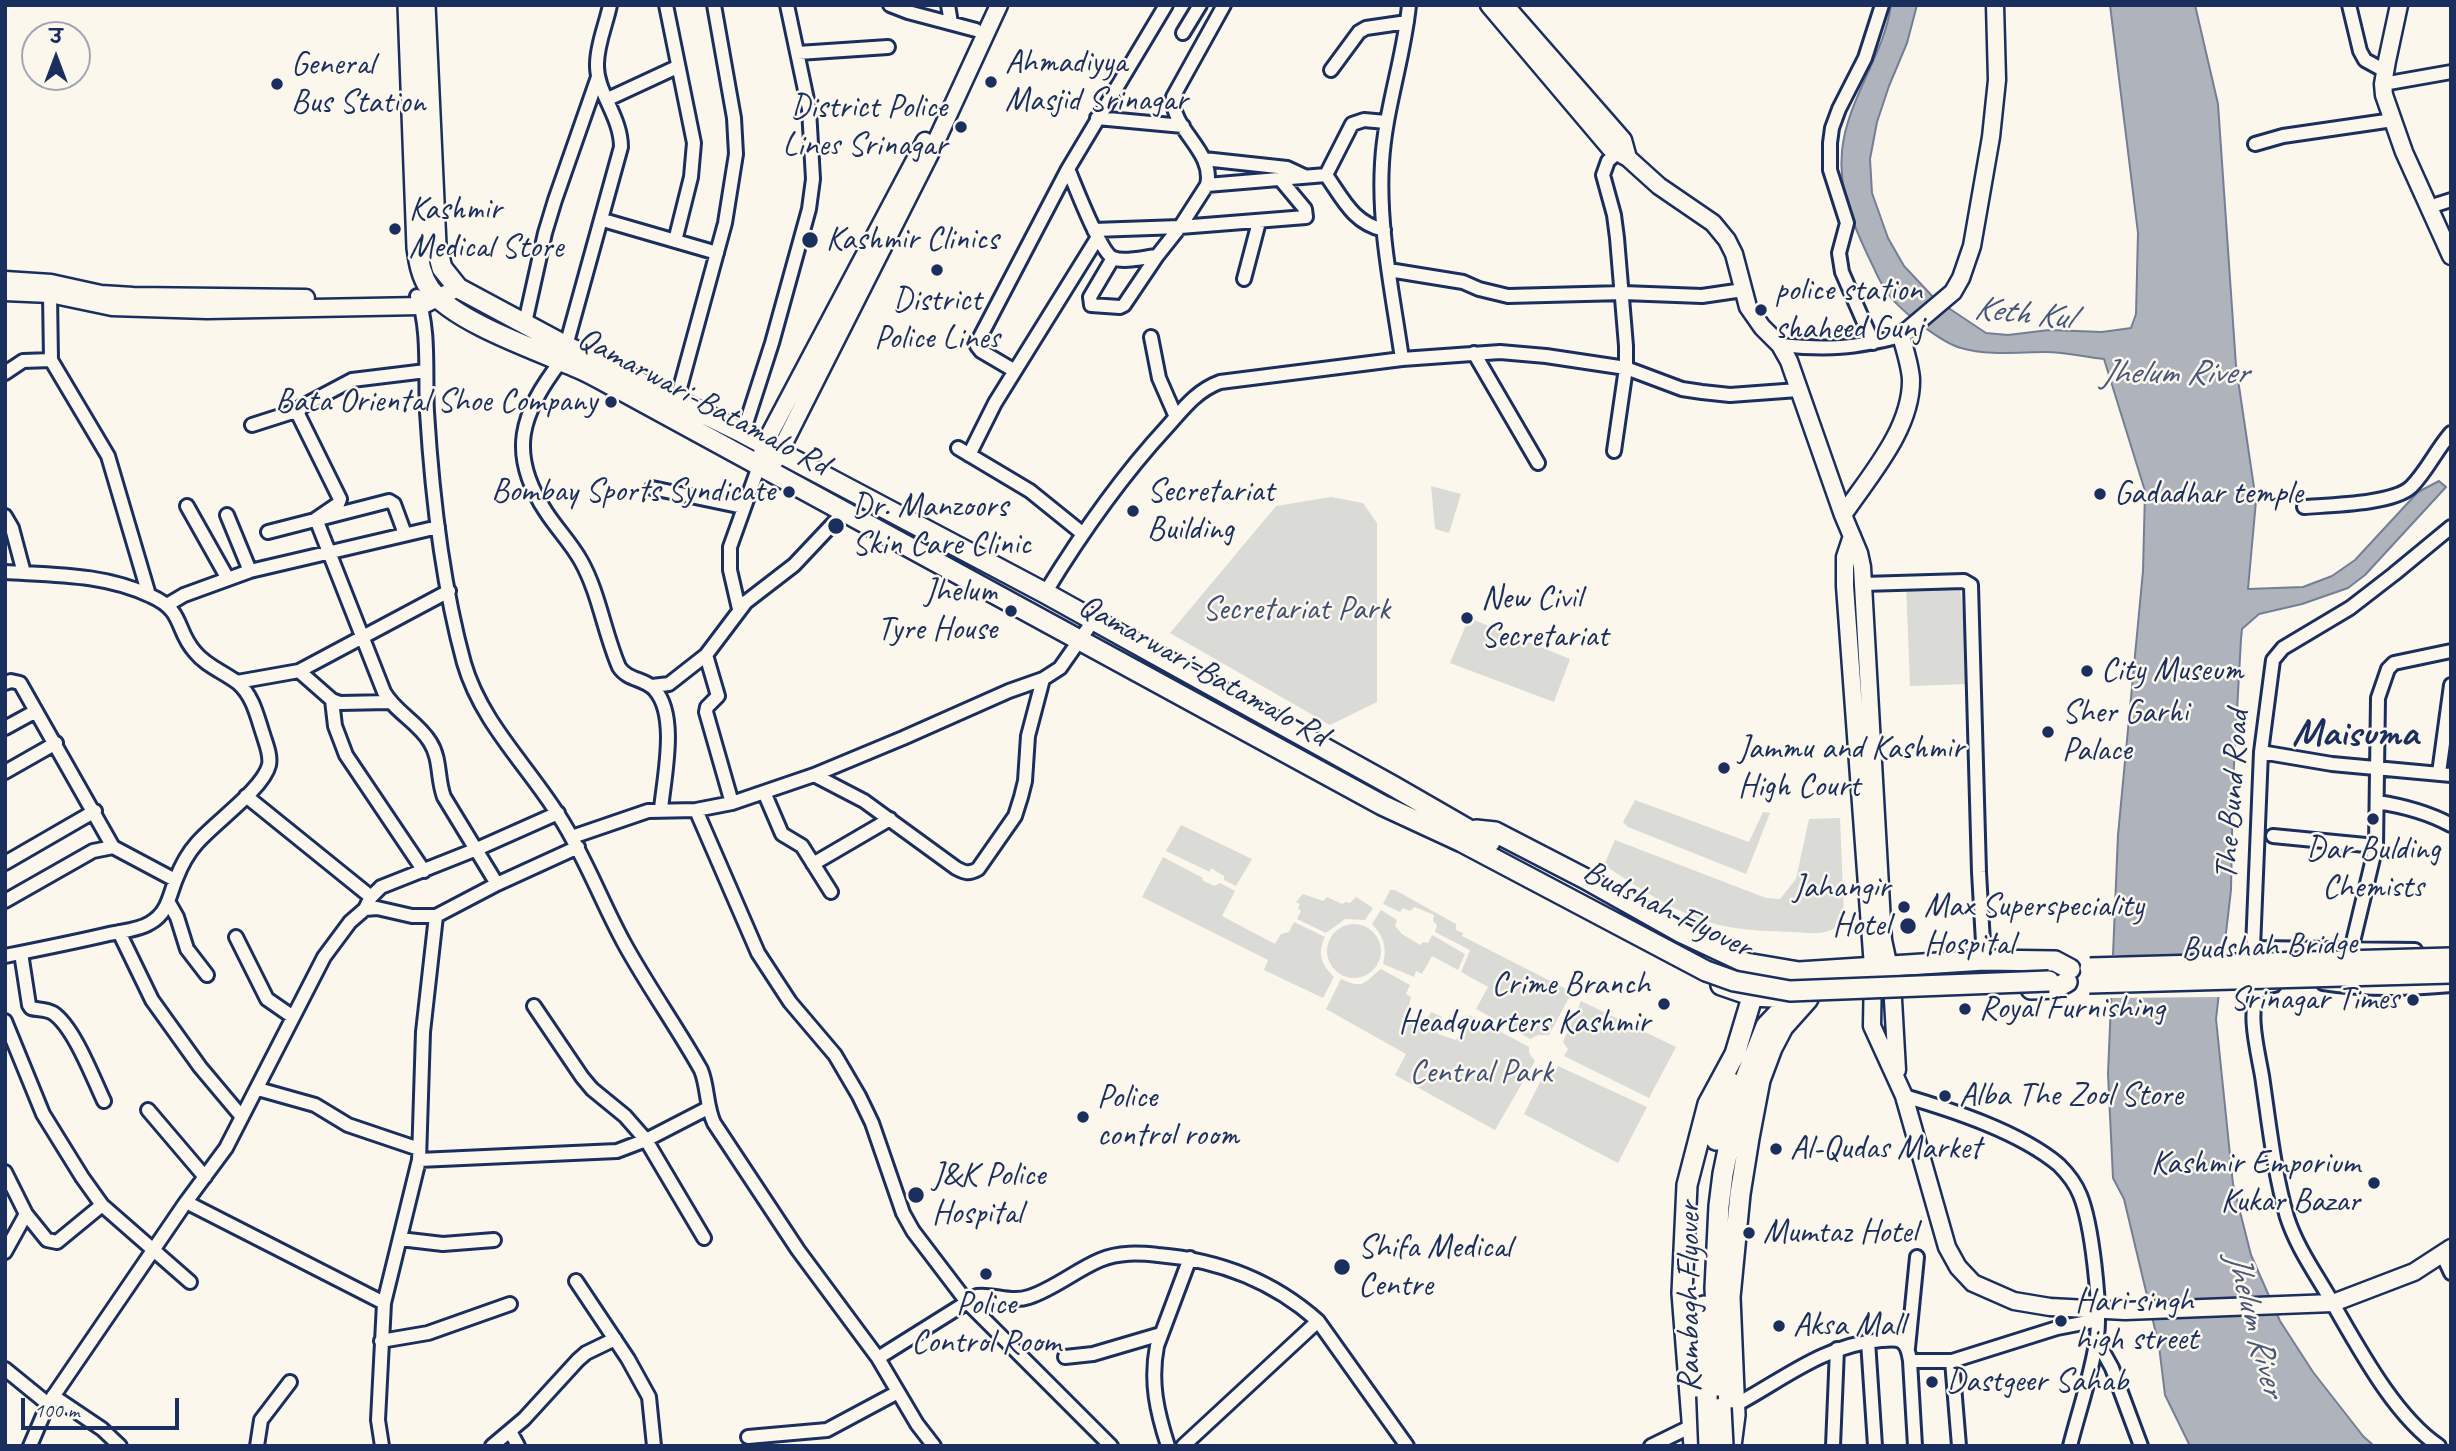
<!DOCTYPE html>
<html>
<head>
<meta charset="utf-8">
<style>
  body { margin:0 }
  #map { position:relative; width:2456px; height:1451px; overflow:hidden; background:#fbf7ec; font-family:Caveat,"Playpen Sans Deva",sans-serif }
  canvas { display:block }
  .frame { position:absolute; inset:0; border:7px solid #1b2f5e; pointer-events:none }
  .north { position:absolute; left:21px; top:21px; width:70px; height:70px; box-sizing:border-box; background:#fbf7ec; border:2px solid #a1a7b3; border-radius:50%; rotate:0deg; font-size:19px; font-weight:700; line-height:28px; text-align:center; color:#1b2f5e }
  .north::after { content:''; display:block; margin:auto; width:24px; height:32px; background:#1b2f5e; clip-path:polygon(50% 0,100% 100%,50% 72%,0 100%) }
  .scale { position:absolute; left:21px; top:1398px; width:158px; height:32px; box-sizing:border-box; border:4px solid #1b2f5e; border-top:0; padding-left:9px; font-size:21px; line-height:24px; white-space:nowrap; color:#1b2f5e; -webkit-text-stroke:5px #fbf7ec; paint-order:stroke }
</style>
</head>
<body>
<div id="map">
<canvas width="2456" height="1451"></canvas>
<div class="frame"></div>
<div class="north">उ</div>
<div class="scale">100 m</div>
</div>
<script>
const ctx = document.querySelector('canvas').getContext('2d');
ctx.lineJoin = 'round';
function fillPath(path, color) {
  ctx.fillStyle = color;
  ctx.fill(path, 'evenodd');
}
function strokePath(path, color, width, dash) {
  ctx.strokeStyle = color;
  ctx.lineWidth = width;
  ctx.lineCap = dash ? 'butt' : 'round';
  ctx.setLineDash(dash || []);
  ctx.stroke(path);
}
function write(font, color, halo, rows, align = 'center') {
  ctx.font = font + ' Caveat,sans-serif';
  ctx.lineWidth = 5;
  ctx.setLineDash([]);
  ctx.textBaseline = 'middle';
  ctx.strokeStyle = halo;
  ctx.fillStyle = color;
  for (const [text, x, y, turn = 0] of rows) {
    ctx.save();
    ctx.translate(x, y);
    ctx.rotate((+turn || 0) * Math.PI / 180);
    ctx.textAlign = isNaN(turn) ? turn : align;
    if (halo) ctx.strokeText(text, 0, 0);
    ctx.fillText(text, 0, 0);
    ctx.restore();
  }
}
fillPath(new Path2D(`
  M1431 486 1461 494 1449 533 1435 529Z
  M1331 497 1363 503 1377 523V702L1330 725 1170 633 1276 506Z
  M1906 583H1960L1969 684 1910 686Z
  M1469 618 1570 659 1554 702 1450 663Z
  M1635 800 1749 842 1763 812 1770 813 1746 874 1628 827 1623 822Z
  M1840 818 1844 916C1833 938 1815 933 1793 932 1772 931 1750 931 1729 927 1686 920 1640 889 1604 865L1615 840 1766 898 1780 899 1796 879 1809 819Z
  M1181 825 1252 859 1236 886 1224 880V876L1211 868 1210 872 1166 851Z
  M1163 857 1203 878 1202 880 1214 886 1220 883 1235 891 1222 916 1275 944 1281 934 1289 932 1294 922 1325 937C1317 954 1321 964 1334 977L1323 998 1264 970 1268 960 1142 897Z
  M1390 890H1395L1456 924V930L1463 933 1462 936 1572 992 1549 1035H1538L1530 1039 1476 1009 1488 987 1461 972 1470 950 1435 932 1437 925 1433 921 1434 915 1415 907 1410 911 1403 908 1400 912 1383 904Z
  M1303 894 1323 901 1327 897 1342 904 1345 902 1350 903 1356 897 1373 908 1365 920 1345 919 1326 933 1297 919 1301 911 1298 908 1300 904 1296 902Z
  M1381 910 1397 920 1395 926 1402 934 1420 945 1423 942 1428 943 1432 935 1465 954 1458 970 1432 956 1422 974 1416 971 1414 977 1383 964C1387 948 1384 936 1372 924Z
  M1327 951a27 27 0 1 1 54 0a27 27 0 1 1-54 0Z
  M1381 969 1410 985 1406 994 1411 997 1407 1015 1425 1023 1431 1012 1442 1017 1436 1027 1438 1034 1456 1040 1469 1015 1529 1047V1053L1535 1061 1495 1130 1395 1075 1406 1054 1326 1009 1341 979C1365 990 1364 982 1381 969Z
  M1581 1001 1676 1047 1649 1098 1564 1056 1568 1049 1563 1042Z
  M1558 1066 1647 1107 1618 1163 1524 1114 1546 1070H1556Z`), '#dadad7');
const water = new Path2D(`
  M1891 5H1917L1907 43 1889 86 1877 122 1870 159 1872 193 1888 238 1904 266 1935 299 1986 333 2008 335 2049 330 2102 332 2131 328 2136 314 2138 233 2110 5H2195L2218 104 2236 366 2256 501 2248 589 2303 587 2332 576 2355 560 2418 492 2439 481 2446 487 2365 575 2348 588 2302 604 2259 614 2242 629 2241 639 2233 783 2231 890 2216 1019 2233 1184 2251 1255 2280 1321 2313 1372 2363 1436 2374 1446H2190L2165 1395 2159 1346 2124 1199 2113 1178 2108 1074 2118 835 2143 571 2145 491 2104 359C2085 357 2065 352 2046 352 2019 352 1988 356 1961 348 1942 343 1901 311 1889 295 1881 285 1876 273 1871 262 1854 227 1838 191 1842 151 1847 99 1884 56 1891 5Z`);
fillPath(water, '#afb3bb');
strokePath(water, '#747e96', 2);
fillPath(new Path2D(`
  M2110 955H2227L2222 997 2108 998Z`), '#fbf7ec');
const street = new Path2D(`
  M666 5 694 143 691 177 675 241
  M890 5 908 12 976 30
  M948 5 951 23
  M2349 5 2360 51 2365 60 2385 71
  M1183 33 1200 5
  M798 53 888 47
  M1331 70 1359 32 1366 28 1407 22
  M2383 84 2451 72
  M608 99 677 67
  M1097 118 1183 126
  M2255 144 2283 136 2393 120
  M1204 159 1287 168 1304 176
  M1068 169C1075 185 1100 252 1113 258 1124 263 1145 257 1157 256L1180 227 1207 185C1215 151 1171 130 1173 97L1224 5
  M1207 185 1326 175
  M2429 207 2451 200
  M603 220 717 253
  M1094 230 1180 227 1306 217 1305 209 1280 179
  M1384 230C1353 223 1343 199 1326 175L1352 124 1364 120 1386 122
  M1113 258 1090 297 1091 305 1120 307 1124 305 1157 256
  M1389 270 1463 282 1479 289 1508 296 1623 293 1702 296 1743 290
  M1244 279 1259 222
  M50 294 51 360 108 456 149 595
  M417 296C430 326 425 378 427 412 432 494 442 583 464 663 481 722 527 765 559 816 585 856 601 901 624 943 648 987 677 1027 701 1070 708 1087 706 1106 714 1123L798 1250 878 1358 917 1424 934 1446
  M525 323 545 233 555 200 598 77
  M1151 337 1159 378 1176 417
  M1873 343 1842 272 1839 253 1847 223 1830 170V143L1832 128 1839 109 1865 58 1882 5
  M1780 345C1829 350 1853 348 1901 336
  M566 346 621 147C621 116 596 92 597 64 597 44 606 25 610 5
  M1474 353 1538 463
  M1402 359C1393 295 1378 228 1382 163 1385 109 1404 58 1409 5
  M561 361C521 413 507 453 546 512 557 529 571 543 581 561 599 593 604 632 619 667 628 681 645 678 655 690 678 716 664 777 661 809
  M426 371 352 380 301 407 298 414 340 499 338 504 316 519 384 692C395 712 418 722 430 742 441 759 437 779 444 797L497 884
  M1015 371 981 351 977 346V343L1068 169 1166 5
  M5 373 23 361 51 360
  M677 399 725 223 736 154 734 118 714 5
  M252 425 299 410
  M743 433 772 343 809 209 813 179 809 109 787 5
  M958 448 1030 491 1082 533
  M1614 451 1626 368V346L1617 238 1614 215 1603 175 1608 161 1617 153
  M969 455 995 403 1098 237
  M652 488 743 507
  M187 506 228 579
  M2304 507C2330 505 2393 504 2411 487 2427 471 2436 450 2451 433
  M227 515 250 571
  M5 516 12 528 24 573
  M268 532 389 501 394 504 405 534
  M5 572C55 575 105 574 151 596 185 611 175 630 195 652 206 666 224 672 238 683 253 696 257 716 263 734 266 744 271 755 269 765 263 789 215 822 197 843 188 853 181 866 176 879 169 896 168 913 150 923 139 930 122 931 109 934 75 942 40 949 5 956
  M1863 584 1964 581 1971 585 1979 872 1984 960
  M1045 593C1081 534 1119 479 1167 427 1183 409 1196 391 1220 382L1402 359 1500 352 1546 356 1626 368 1682 389 1702 392 1730 395 1798 390
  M167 605 184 595 250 571 438 527
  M739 609 730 570V547L759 466
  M299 671 449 591
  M237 682 299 671 332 700 340 703 389 702
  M5 683 11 681 20 683 113 847
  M652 686 669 684 706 655
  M332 700 335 726 346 755 424 871
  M5 728 36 711
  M2261 752 2332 764 2451 775
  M5 772 56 743
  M2439 773 2451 685
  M814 775 864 801 956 868C965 873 969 874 978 869L1015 816 1021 797 1025 781 1028 736 1043 679
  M764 792 782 834 802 846 831 892
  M246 796 371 897
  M2377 802C2404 806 2427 812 2451 825
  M732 803 706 712 707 707 718 696 706 655 746 602 794 565 843 513
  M696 810 758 953 790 1002 835 1055 859 1096 872 1123 903 1213 913 1231 967 1302 1111 1446
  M2273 836 2376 846
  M572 837 648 811 696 810 732 803 814 775 903 738 1009 691 1043 679 1060 668 1093 621
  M5 863 95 811
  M813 864 890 819
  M5 901 93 851 113 847 175 880
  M169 903 177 917 187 949 207 975
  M365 909 371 897 381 887 477 849 558 813
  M119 932 152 1000 200 1067 242 1117
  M236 937 267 999 293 1017
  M2351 950 2376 846 2378 698 2388 669 2394 663 2451 651
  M2415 950 2253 948 2261 752 2273 660 2283 648 2350 608 2394 574 2451 527
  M21 953 29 1005 31 1008C38 1010 46 1009 53 1013 74 1027 93 1078 104 1101
  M2323 983C2366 990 2408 989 2451 985
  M2274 985 2260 988C2246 1009 2258 1052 2262 1076 2269 1123 2274 1172 2287 1217 2297 1248 2316 1274 2332 1302 2358 1347 2395 1417 2439 1446
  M534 1006 582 1077 592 1089 625 1116 646 1140 704 1238
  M5 1021 43 1114 82 1177 102 1205 190 1282
  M258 1089 315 1105 348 1125 419 1149
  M1904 1096C1952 1110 2020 1132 2059 1165 2067 1173 2076 1185 2080 1195 2092 1224 2101 1306 2097 1337 2092 1374 2079 1410 2070 1446
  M148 1110 205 1177
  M419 1160 617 1151 646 1140 708 1108
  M5 1172 26 1214 47 1240 57 1242 102 1205
  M186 1202 384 1303
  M400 1239 443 1244 494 1240
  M5 1252 26 1214
  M2442 1254 2451 1273
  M576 1281 628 1359 649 1397 654 1446
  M2096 1339 2112 1368 2141 1446
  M381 1341 428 1333 510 1304
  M1868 1341 1875 1446
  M1908 1348 1917 1257
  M1065 1357 1093 1354 1161 1334
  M878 1358 977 1296C994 1294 1012 1303 1029 1297 1054 1289 1076 1270 1100 1260 1119 1252 1139 1253 1158 1255 1219 1260 1272 1280 1318 1321L1407 1446
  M1910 1361H1952L2057 1328 2098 1320
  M1952 1361 1959 1446
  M5 1369 48 1404
  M53 1396 102 1429 120 1446
  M1730 1408C1782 1381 1820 1346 1881 1340 1888 1340 1897 1338 1902 1342 1908 1346 1909 1355 1910 1361L1915 1446
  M510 1431 518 1446
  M748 1437 827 1430 898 1392
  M30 1446 48 1404 186 1202 226 1148 324 957 350 922 365 909 377 908 412 916H436L497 884 578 847
  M257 1446 261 1420 290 1382
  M382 1446 378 1420 384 1303 419 1160 423 1032 436 916
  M492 1446 524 1419 578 1360 586 1353 615 1339
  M1168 1446C1157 1412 1150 1382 1157 1346L1190 1258
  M1183 1446 1318 1321
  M1651 1446 1698 1423
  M1833 1446 1837 1349`);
const secondary = new Path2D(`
  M1489 5 1610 148 1628 158 1659 186 1713 223 1727 240 1734 254 1748 307 1762 327 1780 345 1789 361 1843 515 1859 553 1862 567 1883 940 1892 982 1897 1070
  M1505 5 1623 140 1628 158
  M2399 5 2387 61 2383 84 2384 95 2404 152 2451 256
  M5 280 51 283 101 294 133 296 306 298
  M5 292 50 294 112 307 207 310 421 306 458 288
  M775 461 933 148 999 5
  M759 466 764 445 925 141
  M1843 515C1869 476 1912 429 1911 379 1910 365 1905 350 1901 336L1953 292 1961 278 1972 246 1991 137 1997 80 1995 5
  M1852 536 1845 557V586L1873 967 1872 1026 1904 1096 1947 1247 1958 1267 1973 1283 2014 1301 2050 1307 2125 1311 2333 1303 2414 1272 2451 1248`);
const primary = new Path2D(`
  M408 5 417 248C419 262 421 276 430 289 455 323 543 352 583 370 596 376 609 384 621 390L1382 805 1462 842 1706 971
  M425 5 436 245 442 268 458 288 566 346 743 433 1045 593 1393 786 1490 842
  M1476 830 1495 832 1584 878 1682 933 1746 963 1799 972 1984 960 2055 961 2070 969
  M1721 985 1753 996 1791 998
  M2031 989 2056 988 2067 982
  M1716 1140 1729 1081
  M1704 1306 1707 1396
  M1721 1408 1715 1288 1719 1206 1723 1174 1740 1092 1766 1026 1787 1004
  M1694 1446 1682 1293 1687 1185 1708 1104 1735 1054 1756 984
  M1731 1446 1735 1415 1730 1297 1740 1194 1749 1138 1760 1080 1772 1048 1783 1027 1808 999`);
strokePath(street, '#1b2f5e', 18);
strokePath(secondary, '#1b2f5e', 21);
strokePath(primary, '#1b2f5e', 24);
strokePath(street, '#fbf7ec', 12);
strokePath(secondary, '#fbf7ec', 16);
strokePath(primary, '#fbf7ec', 19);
const primaryBridge = new Path2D(`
  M2090 968 2451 958
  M1706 971 1734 981 1790 991 2049 981
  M2089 983 2451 973
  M1707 1396 1709 1446
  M1721 1408 1723 1446`);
strokePath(primaryBridge, '#1b2f5e', 24, []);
strokePath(primaryBridge, '#fbf7ec', 19);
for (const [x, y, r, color] of [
  [991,82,7,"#1b2f5e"],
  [277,84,7,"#1b2f5e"],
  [961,127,7,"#1b2f5e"],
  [395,229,7,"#1b2f5e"],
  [810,240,9,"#1b2f5e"],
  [937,270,7,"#1b2f5e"],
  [1761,310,7,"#1b2f5e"],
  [611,402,7,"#1b2f5e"],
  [789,492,7,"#1b2f5e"],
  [2100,494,7,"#1b2f5e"],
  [1133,511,7,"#1b2f5e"],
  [836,526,9,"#1b2f5e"],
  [1011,611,7,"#1b2f5e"],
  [1467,618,7,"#1b2f5e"],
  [2087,671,7,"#1b2f5e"],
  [2048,732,7,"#1b2f5e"],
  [1724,768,7,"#1b2f5e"],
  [2373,819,7,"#1b2f5e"],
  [1904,907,7,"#1b2f5e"],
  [1908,926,9,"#1b2f5e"],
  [2413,1000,7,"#1b2f5e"],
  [1664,1004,7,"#1b2f5e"],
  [1965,1009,7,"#1b2f5e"],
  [1945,1096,7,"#1b2f5e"],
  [1083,1117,7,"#1b2f5e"],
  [1776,1149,7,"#1b2f5e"],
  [2374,1183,7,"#1b2f5e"],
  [916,1195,9,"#1b2f5e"],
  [1749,1233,7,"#1b2f5e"],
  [1342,1267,9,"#1b2f5e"],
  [986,1274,7,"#1b2f5e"],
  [2061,1321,7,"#1b2f5e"],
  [1779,1326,7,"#1b2f5e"],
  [1932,1382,7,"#1b2f5e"]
]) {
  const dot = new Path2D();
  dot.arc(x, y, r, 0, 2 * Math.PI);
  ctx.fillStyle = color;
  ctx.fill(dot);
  strokePath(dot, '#fbf7ec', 2.5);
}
write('33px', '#1b2f5e', '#fbf7ec', [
  ["Ahmadiyya",1005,63],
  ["Masjid Srinagar",1005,101],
  ["General",291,65],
  ["Bus Station",291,103],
  ["District Police",947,108,"right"],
  ["Lines Srinagar",947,146,"right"],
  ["Kashmir",409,210],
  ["Medical Store",409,248],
  ["Kashmir Clinics",826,240],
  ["police station",1775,291],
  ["shaheed Gunj",1775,329],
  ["District",937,301,"center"],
  ["Police Lines",937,339,"center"],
  ["Bata Oriental Shoe Company",597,402,"right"],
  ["Bombay Sports Syndicate",775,492,"right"],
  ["Secretariat",1147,492],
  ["Building",1147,530],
  ["Gadadhar temple",2114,494],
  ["Dr. Manzoors",852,507],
  ["Skin Care Clinic",852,545],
  ["Jhelum",997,592,"right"],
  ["Tyre House",997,630,"right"],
  ["New Civil",1481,599],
  ["Secretariat",1481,637],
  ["City Museum",2101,671],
  ["Sher Garhi",2062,713],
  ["Palace",2062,751],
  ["Jammu and Kashmir",1738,749],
  ["High Court",1738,787],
  ["Dar Bulding",2373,850,"center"],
  ["Chemists",2373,888,"center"],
  ["Jahangir",1890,888,"right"],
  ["Hotel",1890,926,"right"],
  ["Max Superspeciality",1924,907],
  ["Hospital",1924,945],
  ["Crime Branch",1650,985,"right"],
  ["Headquarters Kashmir",1650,1023,"right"],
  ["Srinagar Times",2399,1000,"right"],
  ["Royal Furnishing",1979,1009],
  ["Alba The Zool Store",1959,1096],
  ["Police",1097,1098],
  ["control room",1097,1136],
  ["Al-Qudas Market",1790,1149],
  ["Kashmir Emporium",2360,1164,"right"],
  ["Kukar Bazar",2360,1202,"right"],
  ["J&K Police",932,1176],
  ["Hospital",932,1214],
  ["Mumtaz Hotel",1763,1233],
  ["Shifa Medical",1358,1248],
  ["Centre",1358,1286],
  ["Hari singh",2075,1302],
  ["high street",2075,1340],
  ["Police",986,1305,"center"],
  ["Control Room",986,1343,"center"],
  ["Aksa Mall",1793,1326],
  ["Dastgeer Sahab",1946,1382]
], 'left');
write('33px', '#1b2f5e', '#fbf7ec', [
  ["Qamarwari-Batamalo Rd",703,402,28],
  ["Qamarwari-Batamalo Rd",1203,671,29],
  ["The Bund Road",2233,795,-86],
  ["Budshah Flyover",1667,910,26],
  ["Budshah Bridge",2269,947,-2],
  ["Rambagh Flyover",1690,1297,-90]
]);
write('33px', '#415176', '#fbf7ec', [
  ["Secretariat Park",1296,610],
  ["Central Park",1481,1073]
]);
write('italic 35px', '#47577a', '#fbf7ec', [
  ["Keth Kul",2023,314,6],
  ["Jhelum River",2174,374],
  ["Jhelum River",2254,1324,75]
]);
write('bold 40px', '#1b2f5e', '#fbf7ec', [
  ["Maisuma",2355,735]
]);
</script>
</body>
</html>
